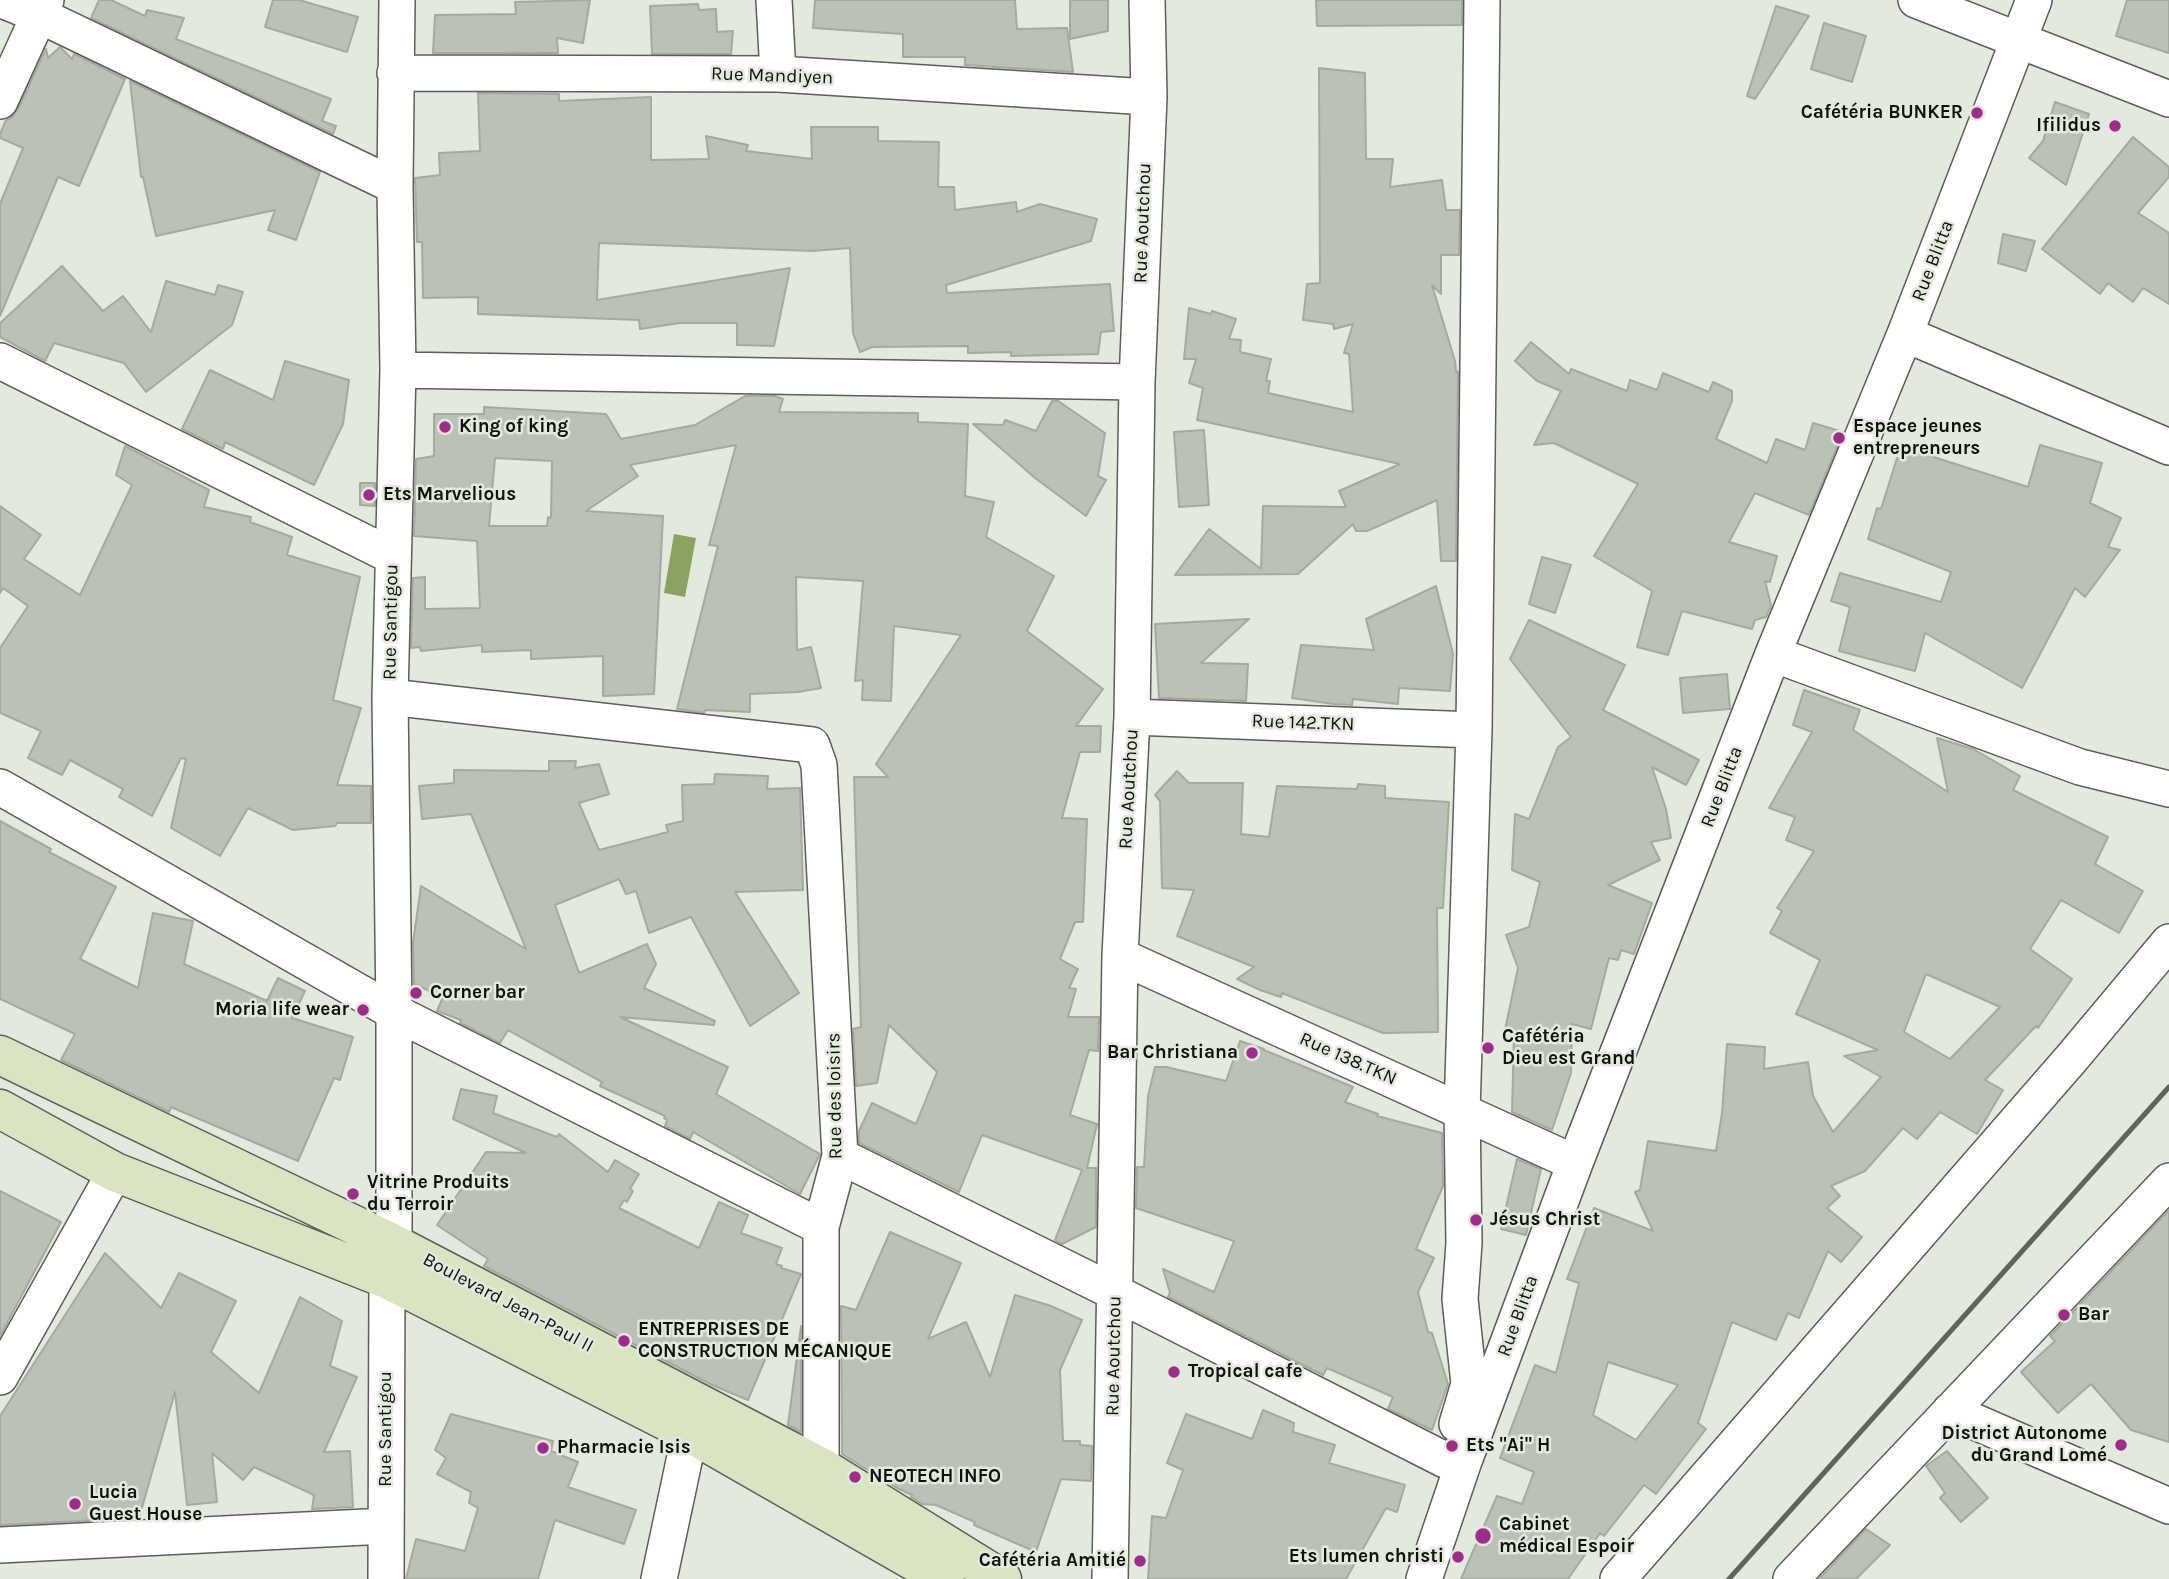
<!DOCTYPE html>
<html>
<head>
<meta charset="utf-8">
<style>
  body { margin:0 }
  canvas { display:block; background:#e4e9dd }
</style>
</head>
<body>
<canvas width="2169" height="1579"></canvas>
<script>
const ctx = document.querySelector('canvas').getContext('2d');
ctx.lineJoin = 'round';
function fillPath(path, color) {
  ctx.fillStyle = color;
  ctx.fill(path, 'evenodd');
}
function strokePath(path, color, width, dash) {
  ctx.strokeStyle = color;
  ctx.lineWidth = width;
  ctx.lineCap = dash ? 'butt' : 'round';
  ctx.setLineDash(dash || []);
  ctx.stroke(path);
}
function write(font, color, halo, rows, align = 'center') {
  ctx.font = font + ' Karla,sans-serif';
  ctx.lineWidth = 5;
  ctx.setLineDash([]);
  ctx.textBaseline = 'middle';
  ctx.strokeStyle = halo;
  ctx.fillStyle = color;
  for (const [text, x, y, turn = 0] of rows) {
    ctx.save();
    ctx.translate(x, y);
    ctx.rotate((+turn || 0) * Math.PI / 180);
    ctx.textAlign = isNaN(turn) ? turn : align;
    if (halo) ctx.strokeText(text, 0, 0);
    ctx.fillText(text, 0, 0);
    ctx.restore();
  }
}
fillPath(new Path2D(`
  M674 534 696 538 685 597 664 593Z`), '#8aa262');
const building = new Path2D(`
  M99 0H111L145 16 147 10 184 18 176 39 331 99 322 121 336 126 333 134 91 18Z
  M273 0H299L358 17 347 52 265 27Z
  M590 0 583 43 557 38 558 53H433L435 15 516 14 515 2Z
  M815 0H1015L1017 29 1067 28 1073 72 965 65V57H903V34L813 28Z
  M1070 0H1108V31L1070 39Z
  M1316 0H1462V25L1317 26Z
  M2127 0H2169V53L2116 36Z
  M698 4 699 10 716 9 717 32 733 31 731 54H652L650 6Z
  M1776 6 1809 16 1755 99 1747 96Z
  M1824 23 1866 36 1852 82 1811 69Z
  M60 47 72 59 74 54 125 79 79 186 58 177 0 316V204L23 148 0 138V134L6 120 12 117 18 109 46 49 48 58Z
  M1319 68 1365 73 1366 159H1393L1390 187 1442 180 1446 210H1460L1459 255H1441V294L1432 285 1455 361 1456 371 1458 372 1456 561H1441L1437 500 1367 531H1356L1353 524 1298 574 1175 575 1209 529 1261 569 1263 506 1346 507 1339 491 1400 464 1197 420 1203 388 1189 383 1196 359H1184L1189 308 1211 314 1212 311 1236 319 1229 339 1241 340 1240 352 1271 359 1266 381H1270L1268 393 1353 412 1349 354 1344 353 1353 324 1334 329 1333 324 1303 320 1307 284 1320 283Z
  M130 81 320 172 296 240 268 230 275 210 156 236 143 177H141Z
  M478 93 559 94V101L651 97V160L709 159 706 136 748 145 746 151 812 159 811 127H878V141L939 142 938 187H954L955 210 1016 202 1017 212 1040 204 1097 219 1091 241 946 285 947 293 1110 284 1114 331 1101 332 1098 354 1011 356V352L968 353V346L872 347 860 352 853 333 850 248 812 251 599 243 597 300 790 268 774 346 737 345V323H680L640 329 639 320 478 314V297L423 298 422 242H417L415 178 440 175 439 153 480 151Z
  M2055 102 2089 114 2066 185 2029 158 2043 141Z
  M2133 137 2169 167V177L2138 213 2169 233V304L2143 288 2133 302 2108 283 2100 294 2042 249Z
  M2003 234 2035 241 2026 271 1998 263Z
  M62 266 103 311 123 296 151 332 166 281 215 295 218 285 243 292 232 325 146 392 124 363 54 343 45 361 0 337V323Z
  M1531 342 1569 374 1571 369 1627 391 1630 380 1657 390 1663 373 1709 392 1713 382 1732 391V401L1716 439 1767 463 1776 439 1805 450 1813 423 1843 432 1809 515 1755 493 1729 542 1777 556 1770 582 1765 581 1771 605 1766 617 1755 620 1752 629 1682 611 1668 655 1637 647 1652 591 1594 556 1638 484 1554 443 1534 445 1561 391 1537 381 1515 361Z
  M285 361 349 380 343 424 314 485 225 442 223 449 182 429 210 370 273 400Z
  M745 396H775L783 399 779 412 918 413V422L968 424 965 496 994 502 986 537 1054 576 1027 631 1103 689 1076 726H1101L1100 752H1080L1062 818 1087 819 1083 922H1075L1060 959 1078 969 1069 988 1076 989 1068 1017H1099L1098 1051 1089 1050 1070 1115 1097 1124 1087 1168H1096V1227L1062 1244 1055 1240 1082 1170 982 1135 959 1192 859 1143V1131L872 1103 916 1124 937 1072 889 1025 877 1083 856 1086 853 1029 861 1027 854 777H888L876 764 961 635 894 626 891 701 862 700 863 680 855 681 863 581 796 577 797 650 811 647 821 688 798 692 750 694V712L705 710 704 713 677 709 718 546 709 545 736 445 630 465 638 476 586 511 663 516 654 694 603 696V656L531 659V650L482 652V645L421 651 420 647 411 648 413 578 425 577V609L480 608 477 541 414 536 416 459 434 456V414H484V407L606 414 621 439 695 425ZM495 458 552 461 551 518 548 517 547 526H489Z
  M1052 401H1058L1105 433 1098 476 1106 480 1086 516 1035 478 973 424 1003 425 1005 420 1036 431Z
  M1204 430 1209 505 1179 507 1174 432Z
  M2040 445 2102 463 2090 503 2121 518 2108 547 2120 550 2085 597 2075 588 2022 688 1925 633 1915 671 1839 651 1850 607 1831 601 1840 573 1941 602 1951 572 1868 539 1877 508 1881 509 1897 458 1901 459 1905 448 2028 487Z
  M125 446 209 490 204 507 251 517 250 522 292 537 287 555 360 577 333 700 361 708 337 785 371 786V823H337L335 826 293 830 248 808 220 856 171 828 186 759 181 758 152 816 119 797 123 789 70 760 62 775 28 758 41 731 0 713V648L28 606 3 588 0 593V506L41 535 24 559 80 595 132 485 116 475Z
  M360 483H375V506L360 505Z
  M1542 557 1571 565 1555 613 1529 604Z
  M1436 586 1453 654 1450 691 1399 688 1398 704 1353 699 1352 705 1333 704 1292 698 1301 645 1374 650 1366 619Z
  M1249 619 1201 663 1248 664 1246 701 1159 698 1155 624Z
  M1529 620 1625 665 1603 710 1699 760 1686 785 1652 767 1666 809 1671 838 1651 842 1660 860 1608 885 1652 903 1634 954 1621 950 1618 960 1609 958 1591 1029 1572 1024 1571 1073 1552 1130 1512 1112 1514 1033 1505 1030 1518 968 1506 935 1529 927 1540 882 1512 870 1515 814 1529 819 1558 747 1571 737 1510 659Z
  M1727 674 1730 709 1683 713 1680 678Z
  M1804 690 1860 710 1853 730 1948 792 1937 738 1973 749 2020 776 2013 790 2108 837 2095 864 2143 891 2119 933 2061 900 2030 949 2072 979 2038 1028 2036 1026 1985 1080 2003 1090 1977 1134 1940 1112 1917 1139 1903 1128 1865 1171 1831 1186 1840 1196 1827 1208 1862 1237 1841 1262 1828 1251 1799 1318 1788 1313 1776 1340 1732 1322 1698 1423 1706 1429 1656 1494 1644 1485 1604 1536 1600 1533 1568 1579H1461L1497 1496 1522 1504 1534 1472 1500 1458 1535 1365 1556 1373 1579 1283 1567 1279 1594 1208 1653 1231 1635 1192 1640 1190 1648 1141 1716 1151 1722 1113 1727 1044 1765 1047 1764 1069 1808 1062 1813 1096 1833 1132 1881 1077 1844 1056 1878 1050 1796 1014 1820 960 1770 933 1782 911 1777 908 1814 851 1786 840 1795 817 1769 808 1812 732 1793 725ZM1926 974 2000 1007 1950 1059 1904 1032ZM1608 1362 1678 1385 1636 1440 1593 1415Z
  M549 761H576L575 768 599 764 609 794 579 803 599 850 668 832 666 825 683 821 682 785 714 784 715 774 768 776 767 789 800 788 803 890 735 892 799 993 750 1026 691 917 649 933 636 891 626 894 619 879 555 905 579 973 647 944 656 964 644 988 715 1021 714 1025 620 1017 728 1067 716 1094 820 1154 800 1194 693 1132 690 1139 665 1126 667 1120 664 1118 665 1116 600 1086 602 1082 508 1030 500 1043 460 1023 461 1020 437 1011 443 997 414 984 413 943 421 886 526 949 471 814 422 819 419 786 454 783V770L549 771Z
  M1177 771 1189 783H1243L1241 834 1269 837 1277 786 1357 789 1358 784 1385 786V798L1449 802 1443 908H1437L1438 1032 1383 1033 1282 993 1281 997 1260 990 1237 979 1254 967 1177 936 1194 890 1162 888 1160 801 1155 795Z
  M0 821 51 849 49 852 116 887 80 959 138 988 153 913 193 921 184 964 267 1001 278 978 305 991 292 1018 353 1037 340 1080 334 1078 298 1161 171 1107 169 1112 61 1060 75 1034 0 999Z
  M1240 1041 1264 1049V1050L1353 1087 1345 1102 1378 1114 1377 1116 1442 1133 1443 1186 1416 1249 1434 1258 1418 1292 1428 1332 1432 1333 1448 1384 1432 1430 1388 1409 1393 1397 1327 1368 1323 1375 1168 1297 1170 1293 1163 1269 1214 1292 1234 1241 1136 1208 1137 1167H1144L1148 1096 1155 1067H1166L1226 1081Z
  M461 1089 497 1096 493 1113 557 1137 559 1134 608 1172 615 1160 639 1174 630 1189 633 1191 627 1202 624 1200 619 1208 699 1248 719 1202 748 1215 741 1233 782 1248 776 1264 782 1266 781 1268 801 1274 748 1400 712 1385 484 1266 488 1259 437 1225 486 1152 526 1153 453 1119Z
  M1517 1159 1541 1169 1526 1235 1501 1229Z
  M0 1191 61 1222 0 1336Z
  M2169 1210V1442L2131 1430 2091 1384 2058 1413 2021 1372 2055 1341 2050 1336Z
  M890 1232 961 1263 928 1339 966 1322 990 1377 1015 1295 1051 1306 1082 1320 1060 1370 1063 1441H1080V1445L1092 1446 1091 1481 1061 1479 1036 1552 974 1525 975 1522 936 1505 922 1504 911 1497 912 1495 897 1488 842 1454 841 1306 856 1310Z
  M105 1253 161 1308 179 1273 236 1301 211 1352 259 1393 300 1297 342 1321 330 1366 357 1377 324 1452 350 1451 353 1507 312 1509 314 1495 254 1467 243 1480 212 1453 217 1502 187 1505 175 1392 139 1518 0 1525V1416Z
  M801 1326V1432L788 1425Z
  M1263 1410 1294 1423 1293 1432 1335 1445 1329 1463 1405 1485 1397 1512 1386 1508 1346 1579H1148L1152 1516 1166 1518 1183 1470 1167 1463 1186 1414 1252 1439Z
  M451 1414 553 1441 551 1451 578 1462 568 1487 636 1510 624 1544 555 1520 538 1579H406L416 1539 465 1551 478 1508 469 1503 471 1492 437 1474 446 1458 435 1450Z
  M1947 1451 1988 1498 1961 1522 1940 1498 1945 1493 1926 1466Z
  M1866 1529 1890 1545 1856 1579H1819Z`);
fillPath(building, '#bcc1b5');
strokePath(building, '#a5a99e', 2);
const street = new Path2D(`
  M2 0 39 15 395 186
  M774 0 778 74
  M1916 0 2169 99
  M395 73 778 74 1149 97
  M0 101 46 0
  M1905 334 2169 447
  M0 361 392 556
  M398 370 1137 382
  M1773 654 2080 767 2169 789
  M390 697 812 745 819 765 840 1156 821 1227V1467
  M1132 717 1474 730
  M0 787 394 1012 821 1227
  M1120 956 1575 1163
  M840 1156 1116 1293 1445 1460 1464 1461
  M0 1377 115 1172
  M1950 1411 2169 1506
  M1457 1424 1469 1384 1460 1299 1464 1243 1462 1111 1474 730 1482 0
  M0 1545 386 1526
  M386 1579 387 1279 394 1244V1012L390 697 398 370 395 186 397 0
  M659 1579 690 1433
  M1110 1579 1120 956 1132 717 1137 382 1149 97 1147 0
  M1424 1579 1464 1461 1575 1163 1773 654 1905 334 2034 0
  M1618 1579 2071 1059 2169 942
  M1791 1579 2169 1181`);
const secondary = new Path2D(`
  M0 1055 394 1244 821 1467 1002 1579
  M0 1109 115 1172 387 1279 690 1433 945 1579`);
strokePath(street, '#5b5f55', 38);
strokePath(secondary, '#5b5f55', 41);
strokePath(street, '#fff', 35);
strokePath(secondary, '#d9e4c2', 38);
strokePath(new Path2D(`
  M1729 1579 2169 1087`), '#61645d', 5);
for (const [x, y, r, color] of [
  [1977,113,7,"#9d2d8b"],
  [2115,126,7,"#9d2d8b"],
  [445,427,7,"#9d2d8b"],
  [1839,438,7,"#9d2d8b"],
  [369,495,7,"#9d2d8b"],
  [416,993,7,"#9d2d8b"],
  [363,1010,7,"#9d2d8b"],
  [1488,1048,7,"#9d2d8b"],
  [1252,1053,7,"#9d2d8b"],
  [353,1194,7,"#9d2d8b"],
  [1476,1220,7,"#9d2d8b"],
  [2064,1315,7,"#9d2d8b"],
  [624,1341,7,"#9d2d8b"],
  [1174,1372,7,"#9d2d8b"],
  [2121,1445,7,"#9d2d8b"],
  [1452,1446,7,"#9d2d8b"],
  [543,1448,7,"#9d2d8b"],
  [855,1477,7,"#9d2d8b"],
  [75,1504,7,"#9d2d8b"],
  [1483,1536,9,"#9d2d8b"],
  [1458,1557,7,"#9d2d8b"],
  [1140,1561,7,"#9d2d8b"]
]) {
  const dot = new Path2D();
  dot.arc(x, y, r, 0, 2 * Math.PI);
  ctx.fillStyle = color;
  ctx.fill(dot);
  strokePath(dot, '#e4e9dd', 2.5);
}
write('19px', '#10120e', '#e4e9dd', [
  ["Rue Mandiyen",772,76,2],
  ["Rue Aoutchou",1143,223,-88],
  ["Rue Blitta",1933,261,-69],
  ["Rue Santigou",391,622,-89],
  ["Rue 142.TKN",1303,723,2],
  ["Rue Blitta",1722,787,-69],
  ["Rue Aoutchou",1129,789,-87],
  ["Rue 138.TKN",1348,1059,24],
  ["Rue des loisirs",835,1096,-91],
  ["Boulevard Jean-Paul II",508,1303,28],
  ["Rue Blitta",1518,1316,-70],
  ["Rue Aoutchou",1114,1356,-89],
  ["Rue Santigou",386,1429,-90]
]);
write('bold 19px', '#10120e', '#e4e9dd', [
  ["Cafétéria BUNKER",1963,113,"right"],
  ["Ifilidus",2101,126,"right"],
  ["King of king",459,427],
  ["Espace jeunes",1853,427],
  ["entrepreneurs",1853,449],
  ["Ets Marvelious",383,495],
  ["Corner bar",430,993],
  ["Moria life wear",349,1010,"right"],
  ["Cafétéria",1502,1037],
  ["Dieu est Grand",1502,1059],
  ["Bar Christiana",1238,1053,"right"],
  ["Vitrine Produits",367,1183],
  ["du Terroir",367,1205],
  ["Jésus Christ",1490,1220],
  ["Bar",2078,1315],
  ["ENTREPRISES DE",638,1330],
  ["CONSTRUCTION MÉCANIQUE",638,1352],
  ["Tropical cafe",1188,1372],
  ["District Autonome",2107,1434,"right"],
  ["du Grand Lomé",2107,1456,"right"],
  ["Ets \"Ai\" H",1466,1446],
  ["Pharmacie Isis",557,1448],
  ["NEOTECH INFO",869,1477],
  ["Lucia",89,1493],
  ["Guest House",89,1515],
  ["Cabinet",1499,1525],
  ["médical Espoir",1499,1547],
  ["Ets lumen christi",1444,1557,"right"],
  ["Cafétéria Amitié",1126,1561,"right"]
], 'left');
</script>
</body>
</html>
